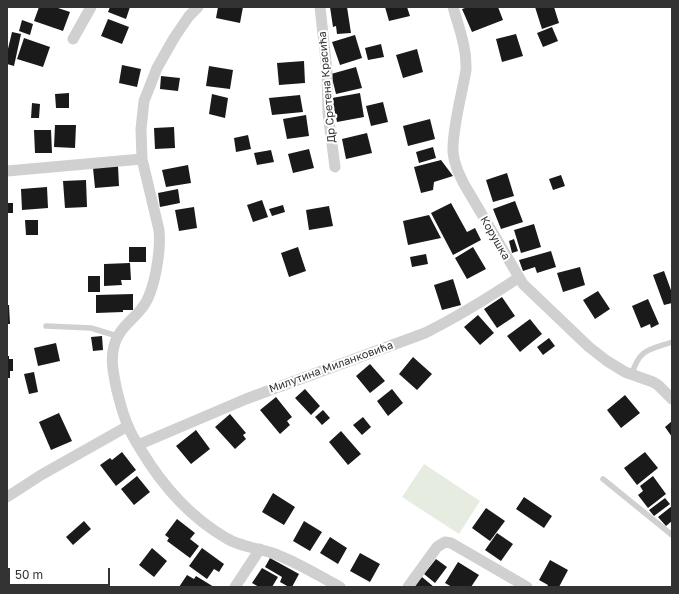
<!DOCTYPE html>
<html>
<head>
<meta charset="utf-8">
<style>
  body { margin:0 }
  #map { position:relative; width:679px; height:594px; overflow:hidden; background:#fff; font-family:"Golos Text",sans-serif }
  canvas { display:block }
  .frame { position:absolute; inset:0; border:8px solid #333; pointer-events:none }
  .scale { position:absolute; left:8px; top:568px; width:102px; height:18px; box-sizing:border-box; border:2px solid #333; border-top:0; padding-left:5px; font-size:12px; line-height:14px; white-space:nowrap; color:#333; -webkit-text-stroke:3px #fff; paint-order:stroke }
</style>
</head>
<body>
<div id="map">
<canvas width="679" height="594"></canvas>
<div class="frame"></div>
<div class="scale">50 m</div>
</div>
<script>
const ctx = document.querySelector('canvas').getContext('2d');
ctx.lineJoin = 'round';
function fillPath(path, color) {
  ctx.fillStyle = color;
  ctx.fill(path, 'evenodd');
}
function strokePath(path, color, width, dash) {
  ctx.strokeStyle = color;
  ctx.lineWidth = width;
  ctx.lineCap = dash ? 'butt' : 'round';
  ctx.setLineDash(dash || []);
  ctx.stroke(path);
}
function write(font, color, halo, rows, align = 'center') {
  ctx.font = font + ' "Golos Text",sans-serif';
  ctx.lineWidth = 4;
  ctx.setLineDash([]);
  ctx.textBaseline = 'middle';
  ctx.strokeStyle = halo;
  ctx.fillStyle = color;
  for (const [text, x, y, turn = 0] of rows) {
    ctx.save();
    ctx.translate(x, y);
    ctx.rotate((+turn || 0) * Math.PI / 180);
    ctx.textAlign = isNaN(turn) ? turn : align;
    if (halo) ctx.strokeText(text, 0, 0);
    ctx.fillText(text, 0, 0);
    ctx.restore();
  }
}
fillPath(new Path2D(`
  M424 464 480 501 459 534 402 497Z`), '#e6ecdf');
fillPath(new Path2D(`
  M39 7H55L70 12 63 31 34 21Z
  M110 7H130L126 19 108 12Z
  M218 7H243L240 23 216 18Z
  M330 7H347L351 33 337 34 336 26 333 27Z
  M385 7H407L410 16 389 21Z
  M468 7H498L503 20 472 32 462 9Z
  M535 7H554L559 23 542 29Z
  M108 19 129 27 122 44 101 36Z
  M22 20 33 24 30 35 19 31Z
  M552 27 558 41 543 47 537 33Z
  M12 32 21 34 14 66 7 64V53Z
  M516 34 523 56 502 62 496 39Z
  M355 35 362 58 340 65 332 42Z
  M24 38 50 47 43 67 17 59Z
  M381 44 384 57 368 60 365 48Z
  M417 49 423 72 403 78 396 55Z
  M304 61 305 83 279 85 277 63Z
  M122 65 141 69 137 87 119 83Z
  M209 66 233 70 230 89 206 86Z
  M356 67 362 88 336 94 331 74Z
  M161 76 180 78 178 91 160 89Z
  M69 93V108H56L55 94Z
  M360 93 364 117 337 122 332 98Z
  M212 94 228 98 225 118 209 114Z
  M300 95 303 112 272 115 269 98Z
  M383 102 388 122 371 126 366 106Z
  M32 103 40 104 39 118H31Z
  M306 115 309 136 287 139 283 119Z
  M430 119 435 139 408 146 403 126Z
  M55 125H76L75 148 54 147Z
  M174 127 175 148 155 149 154 128Z
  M34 130H51L52 153H35Z
  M367 133 372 153 346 159 342 139Z
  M248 135 251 149 236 152 234 138Z
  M433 147 436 158 419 163 416 152Z
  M309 149 314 168 293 173 288 154Z
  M271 150 274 162 257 165 254 153Z
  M441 160 453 176 434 182 433 190 421 193 414 167Z
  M188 165 191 183 166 187 162 170Z
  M118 166 119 186 95 188 93 168Z
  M507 173 514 196 493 202 486 180Z
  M561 175 565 186 553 190 549 179Z
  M86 180 87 207 65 208 63 181Z
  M47 187 48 208 22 210 21 189Z
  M178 189 180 203 160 207 158 193Z
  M262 200 268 217 253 222 247 205Z
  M515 201 523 222 501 229 493 209Z
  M7 203H13V213H7Z
  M451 203 467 232 475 228 481 240 453 255 431 213Z
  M283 205 285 212 272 216 269 209Z
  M329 206 333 226 309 230 306 210Z
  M194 207 197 228 179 231 175 210Z
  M429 215 441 238 408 245 403 221Z
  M25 220H38V235H26Z
  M534 224 541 247 521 253 514 230Z
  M514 239 518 251 512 253 509 241Z
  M129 247H146V262H129Z
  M298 247 306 271 289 277 281 253Z
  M473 247 486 269 467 279 455 258Z
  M551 251 556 267 537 273 535 267 523 271 519 260Z
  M426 254 428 264 412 267 410 257Z
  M130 263 131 280H121L122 285 104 286V264Z
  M580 267 585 285 563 292 557 273Z
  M664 271 672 293V303L664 305 653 275Z
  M88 276H100V292H88Z
  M453 279 461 305 442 310 434 285Z
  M598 291 610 309 595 319 583 300Z
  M133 294V310H123V312L96 313V295Z
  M502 297 515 316 497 328 484 309Z
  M648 299 659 324 651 328 650 324 641 328 632 306Z
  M7 305H9L10 324H7Z
  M478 315 494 333 480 345 464 327Z
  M530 319 542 334 520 352 507 336Z
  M102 336 103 350 93 351 91 337Z
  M549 338 555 346 543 355 537 347Z
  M56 343 60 361 38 366 34 348Z
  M7 356H9V359H13V371H10V378H7Z
  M413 357 432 374 417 390 399 374Z
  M370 364 385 381 370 393 356 376Z
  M34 372 38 392 29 394 24 374Z
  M305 389 320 406 311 415 295 398Z
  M392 389 403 403 388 416 377 401Z
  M625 395 640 413 621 428 607 410Z
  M276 397 292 417 287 421 290 425 280 434 260 410Z
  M323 410 330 418 322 425 315 417Z
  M59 413 72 441 51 450 39 422Z
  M230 414 246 433 243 435 246 439 235 449 215 427Z
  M363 417 371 427 362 435 353 425Z
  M672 421V437L665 427Z
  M196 430 210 449 191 464 176 446Z
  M341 431 361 454 348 465 329 442Z
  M122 452 136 470 116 486 100 465 110 458 112 460Z
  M645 452 658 468 637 485 624 468Z
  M137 476 150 492 134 505 121 489Z
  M653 476 666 494 648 508 638 495 643 491 640 486Z
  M273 493 295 507 284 525 262 512Z
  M524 497 552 516 544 528 516 509Z
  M665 498 670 504 654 516 649 510Z
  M672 506V521L666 526 658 517Z
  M486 508 505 521 490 541 472 528Z
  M177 519 195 533 190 539 199 546 190 558 167 541 169 538 165 535Z
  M84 521 91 529 73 545 66 537Z
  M304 521 322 532 310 551 293 541Z
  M497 533 513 544 501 561 485 550Z
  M330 537 347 548 338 564 320 553Z
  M152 548 167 561 154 577 139 565Z
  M202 548 224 564 219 572 214 569 207 579 189 566Z
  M360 553 380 564 370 582 350 571Z
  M270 558 299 574 292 587H289L280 582 282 577 265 567Z
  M436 559 447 567 435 583 424 574Z
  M550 560 568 570 559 587H547L548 585 539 580Z
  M458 562 479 575 471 587H452L445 583Z
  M262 568 278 577 272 587H259L252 583Z
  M187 575 194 579 196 576 214 587H179Z
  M422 577 434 587H413Z`), '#1a1a1a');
strokePath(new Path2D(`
  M46 326 91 328 117 336
  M632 374C639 349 649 350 672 342
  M603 479 672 535`), '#d0d0d0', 5.5);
strokePath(new Path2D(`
  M198 7 189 16 174 38 157 68 144 101 141 129 142 159 159 230C161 250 155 292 142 308 132 321 118 329 114 346 110 361 114 376 117 391 120 403 123 415 128 426 131 434 136 442 141 450 162 485 190 517 226 538 240 547 259 548 275 554 297 562 319 576 340 587
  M320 7 327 71 328 113 335 167
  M453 7C459 28 467 48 466 70 462 94 452 129 453 152 454 164 459 174 464 184L523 284 589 347 607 361 625 372 653 382 658 385 672 399
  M73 39 91 7
  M7 171 142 159
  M138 445 246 399 425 333C457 317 488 298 518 278
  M7 497 41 475 128 426
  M235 587 260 549
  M408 587 437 547 445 542 451 543 527 587`), '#d0d0d0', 11);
write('11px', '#333', '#fff', [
  ["Др Сретена Красића",327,87,-95],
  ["Корушка",495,238,60],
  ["Милутина Миланковића",331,367,-20]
]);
</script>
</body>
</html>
